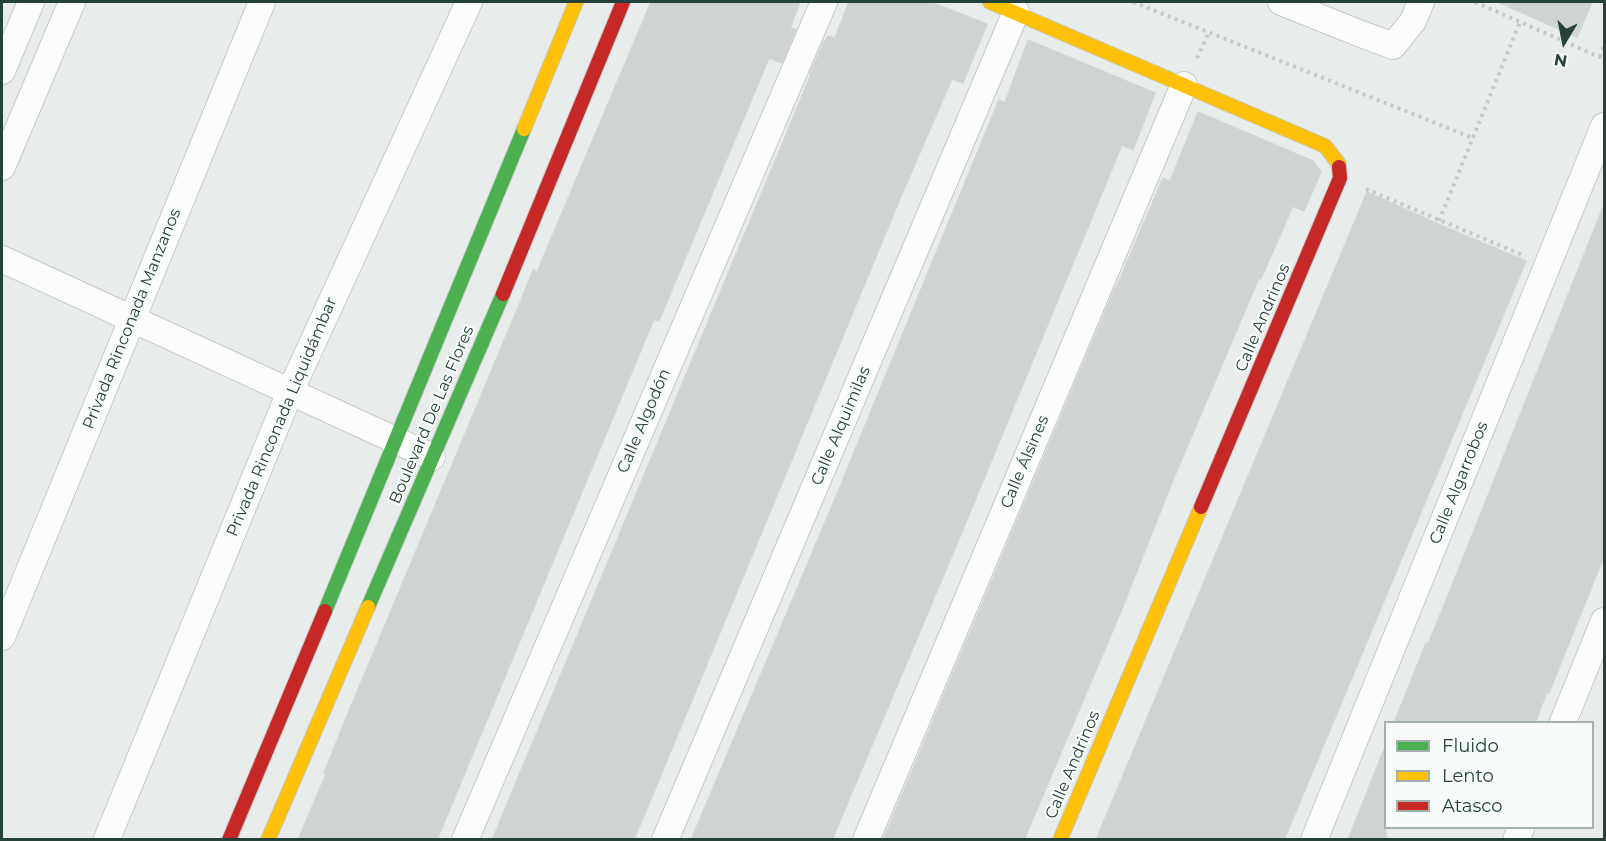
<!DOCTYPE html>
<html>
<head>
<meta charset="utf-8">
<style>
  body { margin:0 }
  #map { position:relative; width:1606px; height:841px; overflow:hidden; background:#e8edeb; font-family:Montserrat,sans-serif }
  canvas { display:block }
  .frame { position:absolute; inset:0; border:3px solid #24423a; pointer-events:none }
  .legend { position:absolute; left:1384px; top:721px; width:210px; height:108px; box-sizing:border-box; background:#f7fbf9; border:2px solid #a3b1ad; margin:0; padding:8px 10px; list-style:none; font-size:18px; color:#24423a }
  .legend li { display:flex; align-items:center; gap:12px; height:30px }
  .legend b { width:30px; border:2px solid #a3b1ad }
  .north { position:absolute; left:1534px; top:12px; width:60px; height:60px; -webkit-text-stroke:4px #f7fbf9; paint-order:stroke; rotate:190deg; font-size:16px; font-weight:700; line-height:24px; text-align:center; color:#24423a }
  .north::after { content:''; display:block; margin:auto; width:21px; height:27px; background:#24423a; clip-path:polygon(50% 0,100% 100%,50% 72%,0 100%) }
</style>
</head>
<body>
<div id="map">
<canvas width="1606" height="841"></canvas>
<div class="frame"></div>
<ul class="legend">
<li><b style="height:8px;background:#4caf50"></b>Fluido</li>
<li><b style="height:8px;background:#ffc107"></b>Lento</li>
<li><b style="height:8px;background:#c62828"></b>Atasco</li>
</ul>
<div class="north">N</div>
</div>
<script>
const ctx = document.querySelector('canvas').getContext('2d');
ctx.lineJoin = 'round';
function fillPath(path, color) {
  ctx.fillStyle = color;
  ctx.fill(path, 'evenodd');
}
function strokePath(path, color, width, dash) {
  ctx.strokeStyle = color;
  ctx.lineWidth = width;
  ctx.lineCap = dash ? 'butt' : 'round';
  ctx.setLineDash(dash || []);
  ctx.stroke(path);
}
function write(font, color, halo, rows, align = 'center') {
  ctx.font = font + ' Montserrat,sans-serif';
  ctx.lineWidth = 4.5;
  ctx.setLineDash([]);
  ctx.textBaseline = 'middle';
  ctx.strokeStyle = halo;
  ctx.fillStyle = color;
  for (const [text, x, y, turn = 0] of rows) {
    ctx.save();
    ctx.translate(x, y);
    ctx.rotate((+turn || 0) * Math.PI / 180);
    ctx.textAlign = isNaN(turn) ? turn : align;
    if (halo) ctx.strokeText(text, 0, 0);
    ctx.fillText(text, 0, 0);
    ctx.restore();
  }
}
const building = new Path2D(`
  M651 2H800L790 28 796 30 782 63 769 58 659 321 654 319 437 840H298L326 774 324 773 344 723 519 305 533 270 537 272Z
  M849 2H930L987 24 963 83 952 79 902 194 634 840H492L785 137 811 74H810L824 41H826L828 36 835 38Z
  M1498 2H1592L1577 37Z
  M1028 40 1155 93 1133 150 1122 145 962 532 832 840H691L832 506 994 112 999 100 1005 103Z
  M1198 112 1313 161 1321 172 1304 211 1293 206 1261 279 1259 278 1173 480 1122 609 1024 840H883L1115 288H1116L1163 178 1170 181Z
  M1367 192 1445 227 1526 261 1300 802 1284 840H1096Z
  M1603 207H1605V554L1559 668 1549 693 1547 692 1535 723H1394L1426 643 1428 644 1449 593Z
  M1384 749H1386V840H1348Z`);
fillPath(building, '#cfd4d2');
strokePath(building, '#d1d6d4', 1.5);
const street = new Path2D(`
  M1281 2 1356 32 1393 46 1413 21 1421 2
  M2 71 31 2
  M2 167 72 2
  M2 259 432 457
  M2 637 262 2
  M1563 722 1604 621
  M107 839 290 392 469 2
  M465 840 824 2
  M665 840 1016 12
  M866 840 1184 85
  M1314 840 1604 126
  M1516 840 1521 828`);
const fast = new Path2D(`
  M368 607 503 294
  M325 611 524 129`);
const slow = new Path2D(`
  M990 2 1325 146 1339 164V167
  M524 129 576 2
  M268 840 368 607
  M1060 840 1201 507`);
const jam = new Path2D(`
  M503 294 623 2
  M1201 507 1340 178 1339 167
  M229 840 325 611`);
strokePath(street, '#c5cac8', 28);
strokePath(fast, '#c3cbc8', 16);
strokePath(slow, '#c3cbc8', 16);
strokePath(jam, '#c3cbc8', 16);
strokePath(new Path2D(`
  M1133 2 1473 138
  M1475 2 1604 59
  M1600 57 1604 46
  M1197 58 1209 32
  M1366 189 1525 256
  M1439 221 1520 22`), '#c3ccca', 4, [3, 4.5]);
strokePath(street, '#fcfcfc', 26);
strokePath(fast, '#4caf50', 14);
strokePath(slow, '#ffc107', 14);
strokePath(jam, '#c62828', 14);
write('16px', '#24423a', '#f7fbf9', [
  ["Calle Andrinos",1263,318,-67],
  ["Privada Rinconada Manzanos",132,319,-68],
  ["Boulevard De Las Flores",432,415,-67],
  ["Privada Rinconada Liquidámbar",282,417,-67],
  ["Calle Algodón",644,421,-67],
  ["Calle Alquimilas",841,426,-67],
  ["Calle Álsines",1025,462,-67],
  ["Calle Algarrobos",1459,483,-68],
  ["Calle Andrinos",1073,765,-67]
]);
</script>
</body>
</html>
